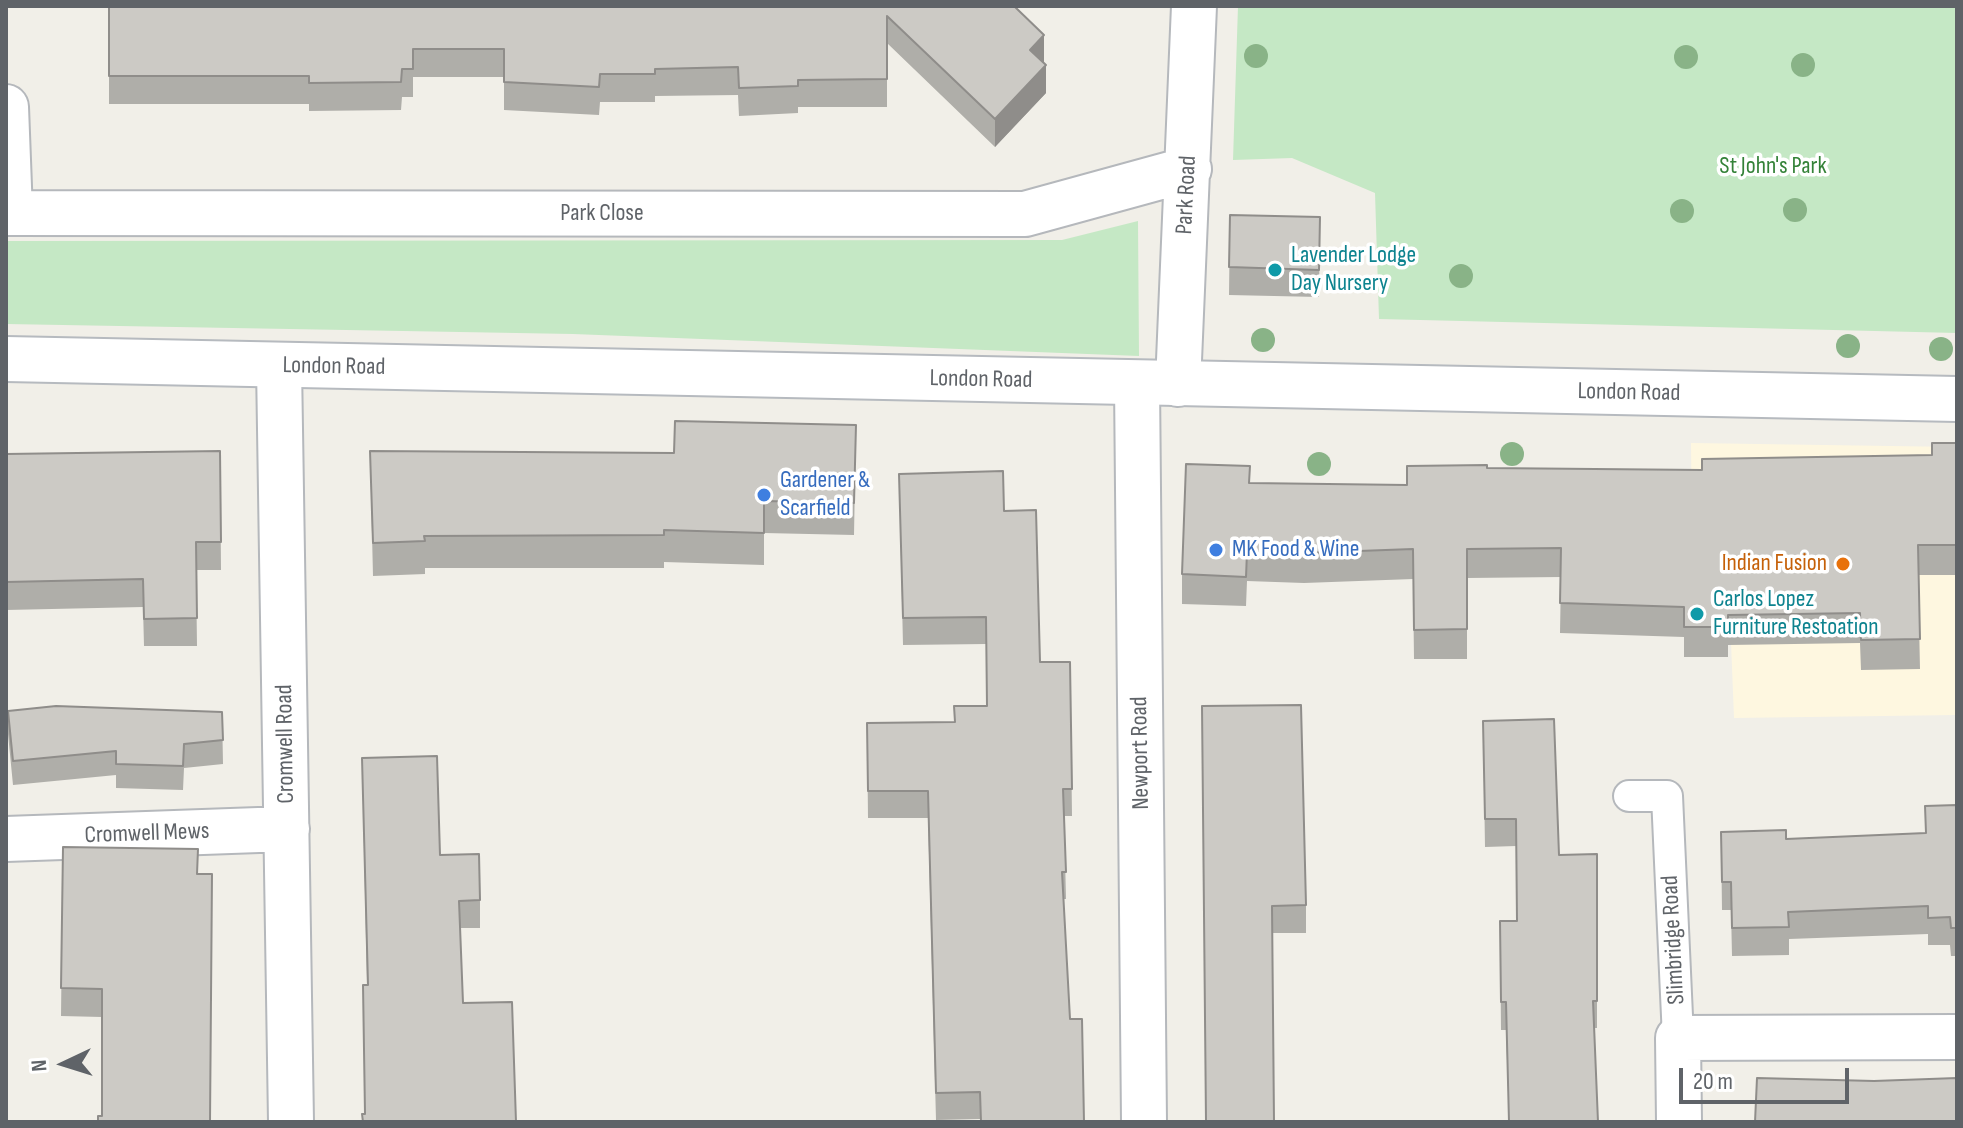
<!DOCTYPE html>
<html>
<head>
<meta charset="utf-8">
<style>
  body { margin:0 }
  #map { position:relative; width:1963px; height:1128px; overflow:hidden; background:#f1efe8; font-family:"Sofia Sans Condensed",sans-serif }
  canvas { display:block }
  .frame { position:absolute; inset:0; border:8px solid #5f6368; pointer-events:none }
  .north { position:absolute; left:24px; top:1024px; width:80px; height:80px; -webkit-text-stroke:6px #fff; paint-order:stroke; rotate:266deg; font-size:22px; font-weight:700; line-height:32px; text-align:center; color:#5f6368 }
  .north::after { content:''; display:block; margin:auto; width:28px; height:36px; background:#5f6368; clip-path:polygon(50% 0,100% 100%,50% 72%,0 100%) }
  .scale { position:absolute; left:1679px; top:1068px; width:170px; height:36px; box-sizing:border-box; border:4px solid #5f6368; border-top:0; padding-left:10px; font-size:24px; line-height:28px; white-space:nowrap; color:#5f6368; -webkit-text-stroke:6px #fff; paint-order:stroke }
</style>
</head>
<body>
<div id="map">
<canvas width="1963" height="1128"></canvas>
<div class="frame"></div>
<div class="north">N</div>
<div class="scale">20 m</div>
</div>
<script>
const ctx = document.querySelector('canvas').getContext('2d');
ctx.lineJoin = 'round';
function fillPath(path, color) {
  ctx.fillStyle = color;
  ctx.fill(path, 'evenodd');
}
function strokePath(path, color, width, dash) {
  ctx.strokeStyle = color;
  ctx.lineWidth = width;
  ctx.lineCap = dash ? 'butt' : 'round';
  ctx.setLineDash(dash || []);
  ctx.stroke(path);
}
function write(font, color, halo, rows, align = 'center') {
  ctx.font = font + ' "Sofia Sans Condensed",sans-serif';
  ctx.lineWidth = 7;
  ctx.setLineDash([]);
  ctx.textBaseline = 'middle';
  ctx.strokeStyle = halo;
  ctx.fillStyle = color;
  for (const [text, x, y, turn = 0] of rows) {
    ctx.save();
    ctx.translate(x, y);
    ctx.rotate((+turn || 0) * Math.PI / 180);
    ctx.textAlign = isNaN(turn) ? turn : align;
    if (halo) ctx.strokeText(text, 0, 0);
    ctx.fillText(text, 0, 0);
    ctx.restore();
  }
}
fillPath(new Path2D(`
  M1691 443 1957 447V715L1734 718 1727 541H1692Z`), '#fef7e0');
fillPath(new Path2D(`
  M1238 6H1957V333L1379 319 1375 193 1292 158 1233 160Z
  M1138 221 1139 356 573 334 6 324V241L1062 240Z`), '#c5e8c5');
const service = new Path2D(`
  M1629 796H1667L1678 1038`);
const minor = new Path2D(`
  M6 107 10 213
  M6 213 1025 214 1189 169
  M279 366 291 1122
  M1137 383 1144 1122
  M1178 384 1194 6
  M6 839 287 829
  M1679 1122 1678 1038 1957 1037`);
const secondary = new Path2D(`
  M6 359 1957 399`);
strokePath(service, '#b5b8bc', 34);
strokePath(minor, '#b5b8bc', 48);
strokePath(secondary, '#b6babf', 48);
strokePath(service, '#fff', 30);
strokePath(minor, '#fff', 44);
strokePath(secondary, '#fff', 44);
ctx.fillStyle = '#89b387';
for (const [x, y] of [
  [1256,56],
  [1686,57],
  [1803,65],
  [1795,210],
  [1682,211],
  [1461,276],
  [1263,340],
  [1848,346],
  [1941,349],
  [1512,454],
  [1319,464]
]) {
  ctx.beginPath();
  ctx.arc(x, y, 12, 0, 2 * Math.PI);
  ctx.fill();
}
fillPath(new Path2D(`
  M109 6H1014L1044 63 1046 93 995 147 887 43V107H798V113L739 116 738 95 655 96V102H600L599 115 504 110V77H413V97H402L401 110 309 111V104H109Z
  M1230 215 1320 217 1319 297 1229 295Z
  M856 425 854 535 764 533V565L664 562V568H425V574L373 576 370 451 674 453Z
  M1957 443V575H1918L1920 669 1861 670 1860 643 1728 645V657H1684V637L1560 633 1561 577 1467 578V659H1414L1413 579 1304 583 1247 581 1246 606 1182 604V574L1250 483 1407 485 1487 468 1702 470 1932 455Z
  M220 451 221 570H196L197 646H144L143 607 6 610V454Z
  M899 474 1004 511 1040 662H1070L1072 816H1064L1066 899H1063L1070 1019 1084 1122H980V1119L936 1120 928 818H868L867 723 954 722 987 706 986 644 903 645Z
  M1202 706 1306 905V933H1272Z
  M8 711 222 712 223 764 184 768 183 790 116 788V775L13 785 8 734Z
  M1483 721 1559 855 1597 854V1028H1594L1598 1122H1509L1506 1030H1501L1500 921H1517L1516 846 1485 847Z
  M362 758 440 855 480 900V928H460L364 1114 367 985Z
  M1957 805V956H1951L1950 945H1928V934L1789 939V955L1732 956 1731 910H1722L1721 832 1786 839 1925 833V806Z
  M63 847 198 849 102 1116V1017L61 1016Z`), '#afaea9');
fillPath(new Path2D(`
  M1044 35V63L1030 50Z
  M1046 65V93L995 147V119Z`), '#8f8d8a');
const building = new Path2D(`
  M109 6H1014L1044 35 1030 50 1046 65 995 119 887 16V79L798 80V86L739 88 738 67 655 69V74H600L599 87 504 82V49H413V69H402L401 82 309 83V76H109Z
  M1230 215 1320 217 1319 270 1229 267Z
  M675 421 856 425 854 503 764 501V533L664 530V535L424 536 425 541 373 543 370 451 674 453Z
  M1932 443H1957V545H1918L1920 639 1861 640 1860 613 1728 615V627H1684V607L1560 603 1561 548 1467 549V629L1414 630 1413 549 1304 553 1247 552 1246 577 1182 574 1186 464 1250 466 1249 483 1407 485V466L1487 465V468L1702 470V459L1932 455Z
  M220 451 221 542H196L197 618 144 619 143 579 6 582V454Z
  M1003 471 1004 511 1036 510 1040 662H1070L1072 789H1063L1066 872H1062L1070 1019H1082L1084 1122H981L980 1092 936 1093 928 791H868L867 723 955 722 954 706H987L986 617 903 618 899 474Z
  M1301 705 1306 905 1272 906 1274 1122H1206L1202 706Z
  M56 706 222 712 223 740 184 744 183 766 116 764V751L13 761 8 711Z
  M1554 719 1559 855 1597 854V1001H1593L1598 1122H1509L1506 1002H1501L1500 921H1517L1516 819H1485L1483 721Z
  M437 756 440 855 479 854 480 900 459 901 463 1003 512 1002 516 1122H363L362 1114H365L363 985H368L362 758Z
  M1957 805V928H1951L1950 917 1928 918V906L1788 912 1789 927 1732 928 1731 882H1722L1721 832 1786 830V839L1926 833 1925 806Z
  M63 847 198 849 197 874H212L210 1122H98V1116H102V989L61 988Z
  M1757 1078 1874 1081 1957 1078V1122H1755Z`);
fillPath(building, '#cccac5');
strokePath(building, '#8f8d8a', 2);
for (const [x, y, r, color] of [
  [1275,270,8,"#0f9aa8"],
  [764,495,8,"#3f7fe0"],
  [1216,550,8,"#3f7fe0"],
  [1843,564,8,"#e8710a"],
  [1697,614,8,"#0f9aa8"]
]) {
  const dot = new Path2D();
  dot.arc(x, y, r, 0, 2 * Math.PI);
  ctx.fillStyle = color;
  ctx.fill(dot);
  strokePath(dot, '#fff', 3);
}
write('24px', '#348238', '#fff', [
  ["St John's Park",1773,167]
]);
write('24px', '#5f6368', '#fff', [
  ["Park Road",1187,195,-87],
  ["Park Close",602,214],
  ["London Road",334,367,1],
  ["London Road",981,380,1],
  ["London Road",1629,393,1],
  ["Cromwell Road",286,744,-91],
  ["Newport Road",1141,753,-91],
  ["Cromwell Mews",147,834,-2],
  ["Slimbridge Road",1674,940,-93]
]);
write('24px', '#0d838f', '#fff', [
  ["Lavender Lodge",1291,256],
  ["Day Nursery",1291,284],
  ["Carlos Lopez",1713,600],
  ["Furniture Restoation",1713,628]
], 'left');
write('24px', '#366cbe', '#fff', [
  ["Gardener &",780,481],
  ["Scarfield",780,509],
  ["MK Food & Wine",1232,550]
], 'left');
write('24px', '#c56008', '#fff', [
  ["Indian Fusion",1827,564]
], 'right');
</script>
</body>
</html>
